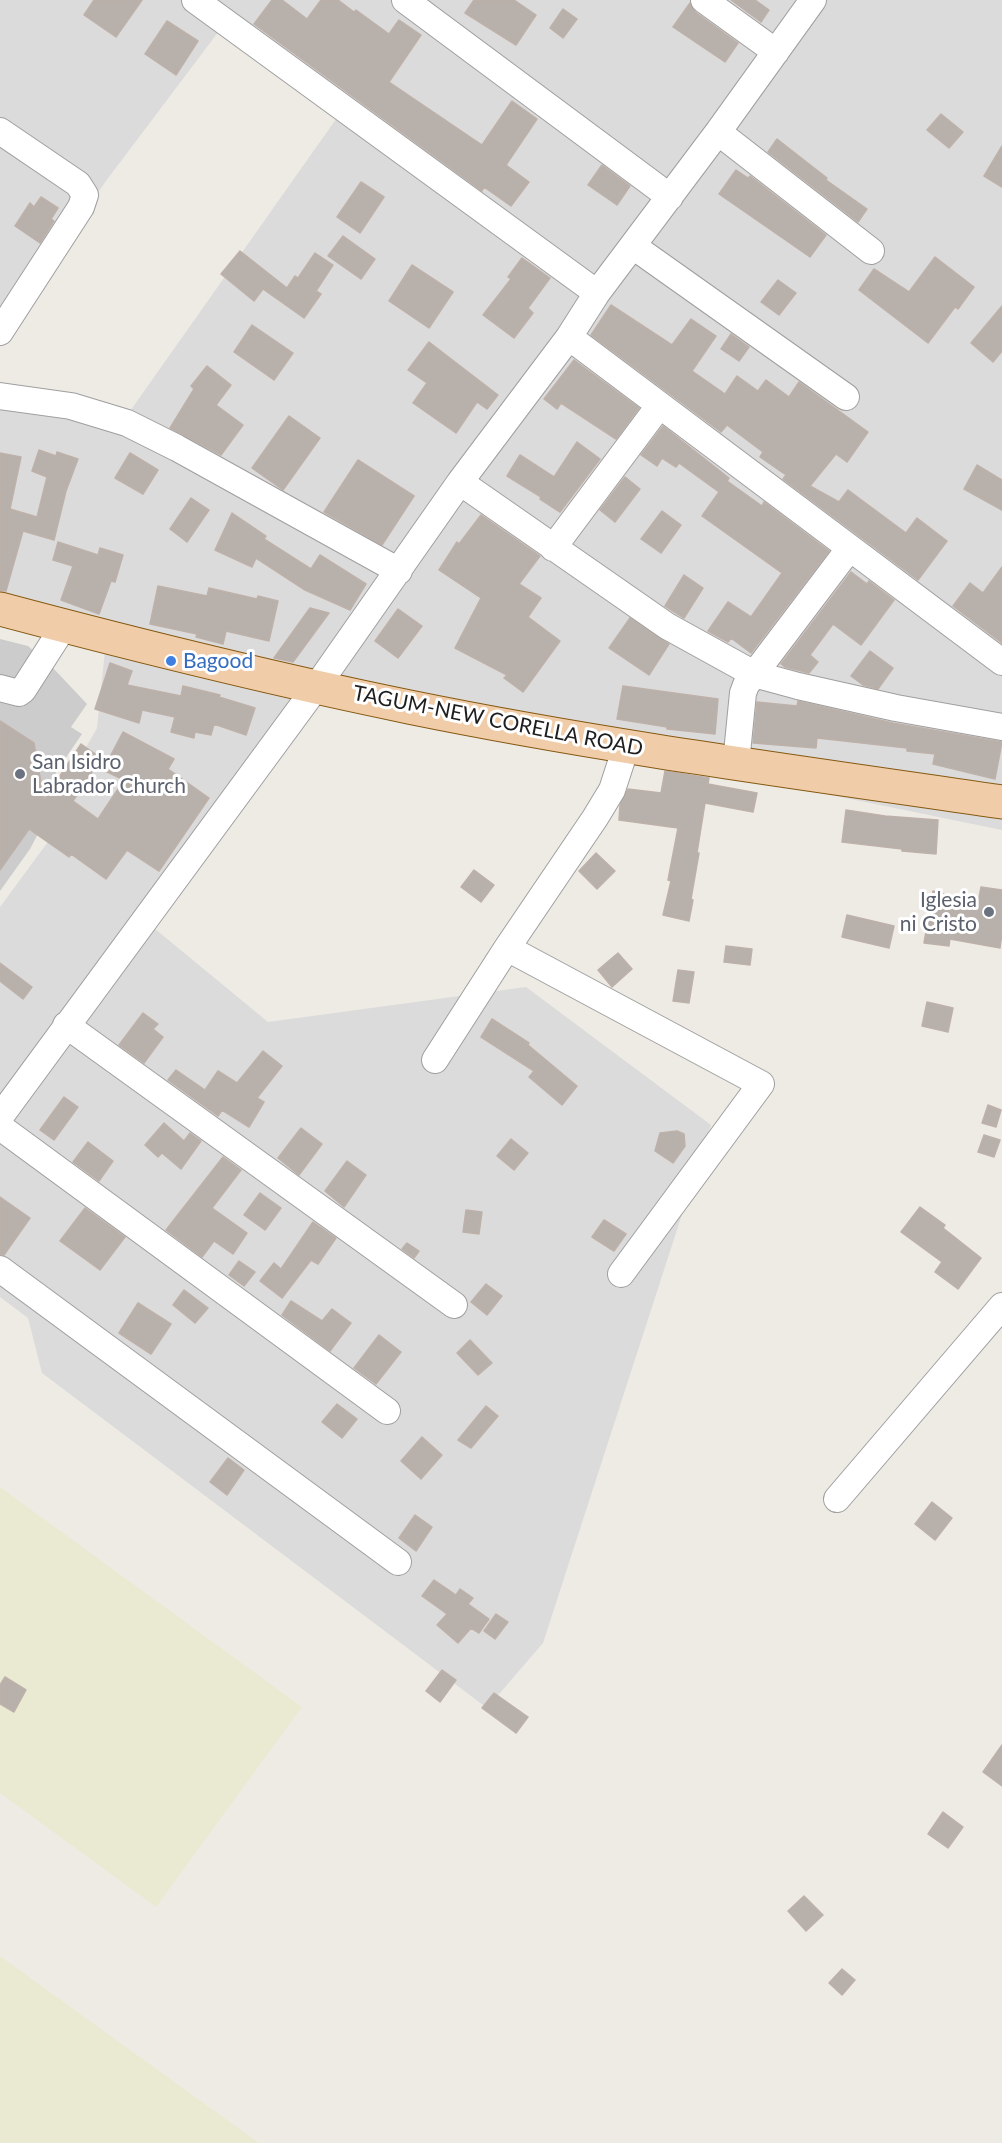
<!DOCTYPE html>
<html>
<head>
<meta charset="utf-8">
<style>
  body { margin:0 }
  canvas { display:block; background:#eeebe5 }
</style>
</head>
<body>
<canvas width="1002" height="2143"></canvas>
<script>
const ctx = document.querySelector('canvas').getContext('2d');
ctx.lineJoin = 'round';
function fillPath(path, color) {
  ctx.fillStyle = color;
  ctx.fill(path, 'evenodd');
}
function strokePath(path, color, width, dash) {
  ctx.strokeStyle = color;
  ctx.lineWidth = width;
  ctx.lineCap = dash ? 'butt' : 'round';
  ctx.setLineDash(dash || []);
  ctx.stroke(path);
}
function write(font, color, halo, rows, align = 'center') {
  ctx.font = font + ' Lato,sans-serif';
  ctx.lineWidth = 6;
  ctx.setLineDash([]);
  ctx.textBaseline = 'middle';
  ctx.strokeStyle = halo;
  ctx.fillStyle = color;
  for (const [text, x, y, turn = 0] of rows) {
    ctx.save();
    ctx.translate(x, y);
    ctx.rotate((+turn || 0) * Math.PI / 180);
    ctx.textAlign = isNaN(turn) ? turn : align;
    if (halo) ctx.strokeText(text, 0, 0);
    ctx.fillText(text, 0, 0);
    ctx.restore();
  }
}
fillPath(new Path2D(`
  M0 0H1002V830L587 745 0 595V393L128 414 341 112 219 31 106 181 0 332Z
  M106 641 304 691 143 919 268 1022 526 987 711 1125 543 1643 487 1708 42 1373 28 1318 0 1297V907L50 839 57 799 97 728Z`), '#dcdbdb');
fillPath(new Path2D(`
  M0 639 28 646 54 669 87 704 71 727 82 734 56 772 50 811 30 849 0 891Z`), '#ccc');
fillPath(new Path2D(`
  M0 1487 302 1707 156 1907 0 1793Z
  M0 1956 259 2143H0Z`), '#eaead3');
const building = new Path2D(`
  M94 0H142L116 37 84 15Z
  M272 0H282L307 19 321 0H338L354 12 356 10 389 34 399 20 421 35 389 82 482 145 512 101 537 119 506 165 529 182 511 206 484 187 482 191 254 24Z
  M474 0H514L536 15 516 45 465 13Z
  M731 0H755L769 10 761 22Z
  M690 3 695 12 738 43 725 62 673 27Z
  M563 9 577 19 563 38 550 28Z
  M167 21 198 41 176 75 145 54Z
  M941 114 963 132 949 148 927 130Z
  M777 139 827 178 826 180 867 209 858 222 768 152Z
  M1002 146V187L984 176Z
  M602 165 630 186 617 205 588 185Z
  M736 170 748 178 750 176 826 235 810 257 719 194Z
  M361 182 384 197 360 233 337 217Z
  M41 197 58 208 51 219 54 221 40 243 15 226 30 203 34 207Z
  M343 236 375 259 361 279 328 256Z
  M240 251 287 288 295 276 298 278 315 253 333 265 316 291 321 294 304 318 263 289 254 301 221 274Z
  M935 257 974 287 958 309 955 307 928 343 859 290 874 269 909 292Z
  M522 258 550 278 528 308 533 313 514 338 483 315 511 279 508 277Z
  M412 265 453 292 429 328 389 301Z
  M778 280 796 293 779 315 761 302Z
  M611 305 672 345 691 319 716 336 692 371 725 394 737 376 758 391 766 380 789 397 799 382 868 432 847 462 836 454 810 486 839 502 848 490 906 533 917 518 947 541 918 580 783 479 786 475 760 457 763 452 727 425 721 432 591 335Z
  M1002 306V351L993 362 971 343Z
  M252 325 293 353 274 380 234 352Z
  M731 334 749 347 739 361 721 349Z
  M429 342 498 395 487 409 477 402 456 433 413 403 427 383 408 370Z
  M574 360 639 408 616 439 561 403 557 409 544 399Z
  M207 366 231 385 216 405 243 425 221 455 170 428 194 389 191 386Z
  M289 416 320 438 283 490 252 468Z
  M663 426 729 478 727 481 762 506 764 502 829 551 751 653 731 638 728 642 708 631 728 602 751 617 782 573 702 516 719 492 679 463 676 467 662 458 657 466 641 455Z
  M577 442 600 459 560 512 540 499 541 497 507 476 520 455 554 477Z
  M39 450 56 456 57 452 78 459 66 491 54 540 23 531 6 591H0V453L21 457 10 509 37 517 47 477 32 471Z
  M130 453 158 470 143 494 115 478Z
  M358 460 414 496 382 545 324 512Z
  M977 465 1002 480V510L964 489Z
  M625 477 640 489 615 522 600 510Z
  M191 498 209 510 187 542 170 529Z
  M662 511 681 525 661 553 641 539Z
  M232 513 266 536 264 539 311 569 320 555 366 584 350 610 305 590 256 558 252 567 215 550Z
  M481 515 540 556 519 584 541 598 528 617 560 641 523 692 504 678 507 675 455 648 481 598 439 570 457 542 459 544Z
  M58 542 98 555 100 548 123 555 115 582 111 581 99 614 61 600 73 566 53 560Z
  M1002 567V643L953 606 970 583 983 593Z
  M851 572 867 584 869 581 894 600 861 645 833 624 810 655 818 662 809 673 785 667 781 664Z
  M684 575 703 588 684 618 665 606Z
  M158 586 207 596 209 588 257 599 258 596 278 601 269 641 226 631 223 644 196 637 197 634 150 624Z
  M310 608 329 613 293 662 274 658Z
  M398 609 422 626 398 658 375 641Z
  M630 618 669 644 649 675 609 648Z
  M870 651 893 668 878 689 863 685 851 676Z
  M110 663 132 671 127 685 181 696 183 686 220 695 219 697 255 708 246 735 214 724 211 735 195 732 194 738 171 732 175 717 142 710 139 723 95 709Z
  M623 686 718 699 715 734 667 729V727L617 719Z
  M798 701 893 723 1002 742 995 779 933 764 935 754 907 751V748L817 738 816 748 753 743 757 702 797 706Z
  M0 721 34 743 44 800 81 744 101 758 73 801 98 819 124 780 103 770 123 732 174 759 168 769 209 798 159 871 127 850 106 879 71 854 69 857 29 829 0 870Z
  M665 771 709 778 708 784 757 793 753 812 705 803 697 853H699L691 899 693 900 689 921 663 915 671 881 668 880 678 828 619 820 620 805 628 789 661 793Z
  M846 810 885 816 938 820 936 854 902 851V849L842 842Z
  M596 853 615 871 597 889 579 871Z
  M474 870 494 885 481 902 461 887Z
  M981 887 1002 890V933L1000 948 950 939 949 946 924 943 933 891 978 903Z
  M847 915 894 926 889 948 842 937Z
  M726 946 752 949 750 965 724 962Z
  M618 953 632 969 612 987 598 970Z
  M0 963 32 987 23 999 0 981Z
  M678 970 694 972 689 1003 673 1001Z
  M927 1002 953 1008 948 1032 922 1026Z
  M143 1013 158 1024 153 1029 163 1037 144 1063 119 1045Z
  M492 1019 529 1043 528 1045 577 1086 562 1105 529 1077 534 1071 481 1037Z
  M263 1051 282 1066 257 1098 264 1102 249 1127 222 1110 218 1116 168 1080 176 1070 205 1090 218 1071 237 1083Z
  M64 1097 78 1107 54 1140 40 1130Z
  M988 1105 1001 1110 996 1127 982 1123Z
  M164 1123 184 1141 190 1133 201 1141 181 1169 162 1153 158 1157 145 1145Z
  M301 1128 322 1144 299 1175 278 1158Z
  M677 1131 684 1134 685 1146 673 1163 655 1151 660 1133Z
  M984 1135 1000 1140 994 1157 978 1152Z
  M511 1139 528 1153 514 1170 497 1156Z
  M88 1142 113 1161 99 1181 73 1162Z
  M223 1157 241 1170 212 1208 247 1233 233 1254 214 1241 202 1257 166 1230Z
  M347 1161 366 1175 344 1207 325 1191Z
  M260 1193 281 1208 265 1230 244 1215Z
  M0 1197 30 1218 4 1255 0 1254Z
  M920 1207 945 1225 943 1228 981 1258 958 1289 935 1272 942 1262 901 1232Z
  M85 1208 125 1237 100 1270 60 1241Z
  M466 1210 482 1212 479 1234 463 1232Z
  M604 1220 626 1234 614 1251 592 1237Z
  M313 1222 336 1238 318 1264 311 1260 282 1298 260 1281 274 1263 281 1269Z
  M407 1243 419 1251 414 1258 402 1249Z
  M239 1261 255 1272 244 1286 229 1275Z
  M486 1284 502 1296 487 1315 471 1302Z
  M184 1290 208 1308 195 1323 173 1305Z
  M291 1301 322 1321 332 1309 351 1323 330 1351 282 1315Z
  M138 1303 171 1324 151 1354 119 1333Z
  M379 1335 401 1352 376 1384 354 1368Z
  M470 1340 492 1363 478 1375 457 1353Z
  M337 1404 357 1419 342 1438 322 1422Z
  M486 1406 498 1416 471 1448 458 1440Z
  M422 1437 442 1455 421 1479 401 1461Z
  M228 1458 244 1470 227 1495 210 1482Z
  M932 1502 952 1518 935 1540 915 1524Z
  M415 1515 432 1527 416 1551 399 1538Z
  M434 1580 456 1595 460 1589 473 1598 468 1604 489 1619 479 1633 471 1628 458 1643 437 1625 447 1614 422 1596Z
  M496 1614 508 1622 495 1639 484 1631Z
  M442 1670 456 1680 440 1702 426 1691Z
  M5 1677 26 1690 14 1712 0 1704V1685Z
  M494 1693 528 1717 516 1733 482 1708Z
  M1002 1745V1786L983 1772Z
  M943 1812 963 1827 948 1848 928 1834Z
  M804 1896 823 1915 806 1931 788 1911Z
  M842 1969 855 1980 842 1995 829 1983Z`);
fillPath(building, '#b7b0ab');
strokePath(building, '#beb1a9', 1.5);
const minor = new Path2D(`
  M195 0 597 293
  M405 0 670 197
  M704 0 776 52
  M0 131 78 184 85 195 81 207 0 332
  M718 132 871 251
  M633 246 846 397
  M569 337 1002 662
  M0 396 71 406 127 423 177 448 399 571
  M460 482 667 626 754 674 798 686 896 708 1002 727
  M553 548 659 406
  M0 688 19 693 23 690 64 626
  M736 763 743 693 746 685 849 549
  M507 948 761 1084 621 1274
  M66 1025 454 1305
  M435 1060 507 948 595 818 612 790 626 747
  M0 1117 317 686 460 482 569 337 597 293 718 132 813 0
  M0 1127 387 1411
  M0 1269 398 1562
  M837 1499 1002 1306`);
const major = new Path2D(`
  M0 609C135 645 272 679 409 707 605 747 804 773 1002 802`);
strokePath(minor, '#9f9f9f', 28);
strokePath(major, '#865912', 35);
strokePath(minor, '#fff', 26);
strokePath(major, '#f0cda8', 33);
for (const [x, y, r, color] of [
  [171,661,6,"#3f7fe0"],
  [20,774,6,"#6b7280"],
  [989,912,6,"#6b7280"]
]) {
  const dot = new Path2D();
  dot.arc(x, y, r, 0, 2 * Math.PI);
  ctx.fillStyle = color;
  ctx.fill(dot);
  strokePath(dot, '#fff', 2);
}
write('21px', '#366cbe', '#fff', [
  ["Bagood",183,661]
], 'left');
write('21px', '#1e1e1e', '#fff', [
  ["TAGUM-NEW CORELLA ROAD",498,721,11]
]);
write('21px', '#5b616d', '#fff', [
  ["San Isidro",32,762],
  ["Labrador Church",32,786],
  ["Iglesia",977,900,"right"],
  ["ni Cristo",977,924,"right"]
], 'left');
</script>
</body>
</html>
